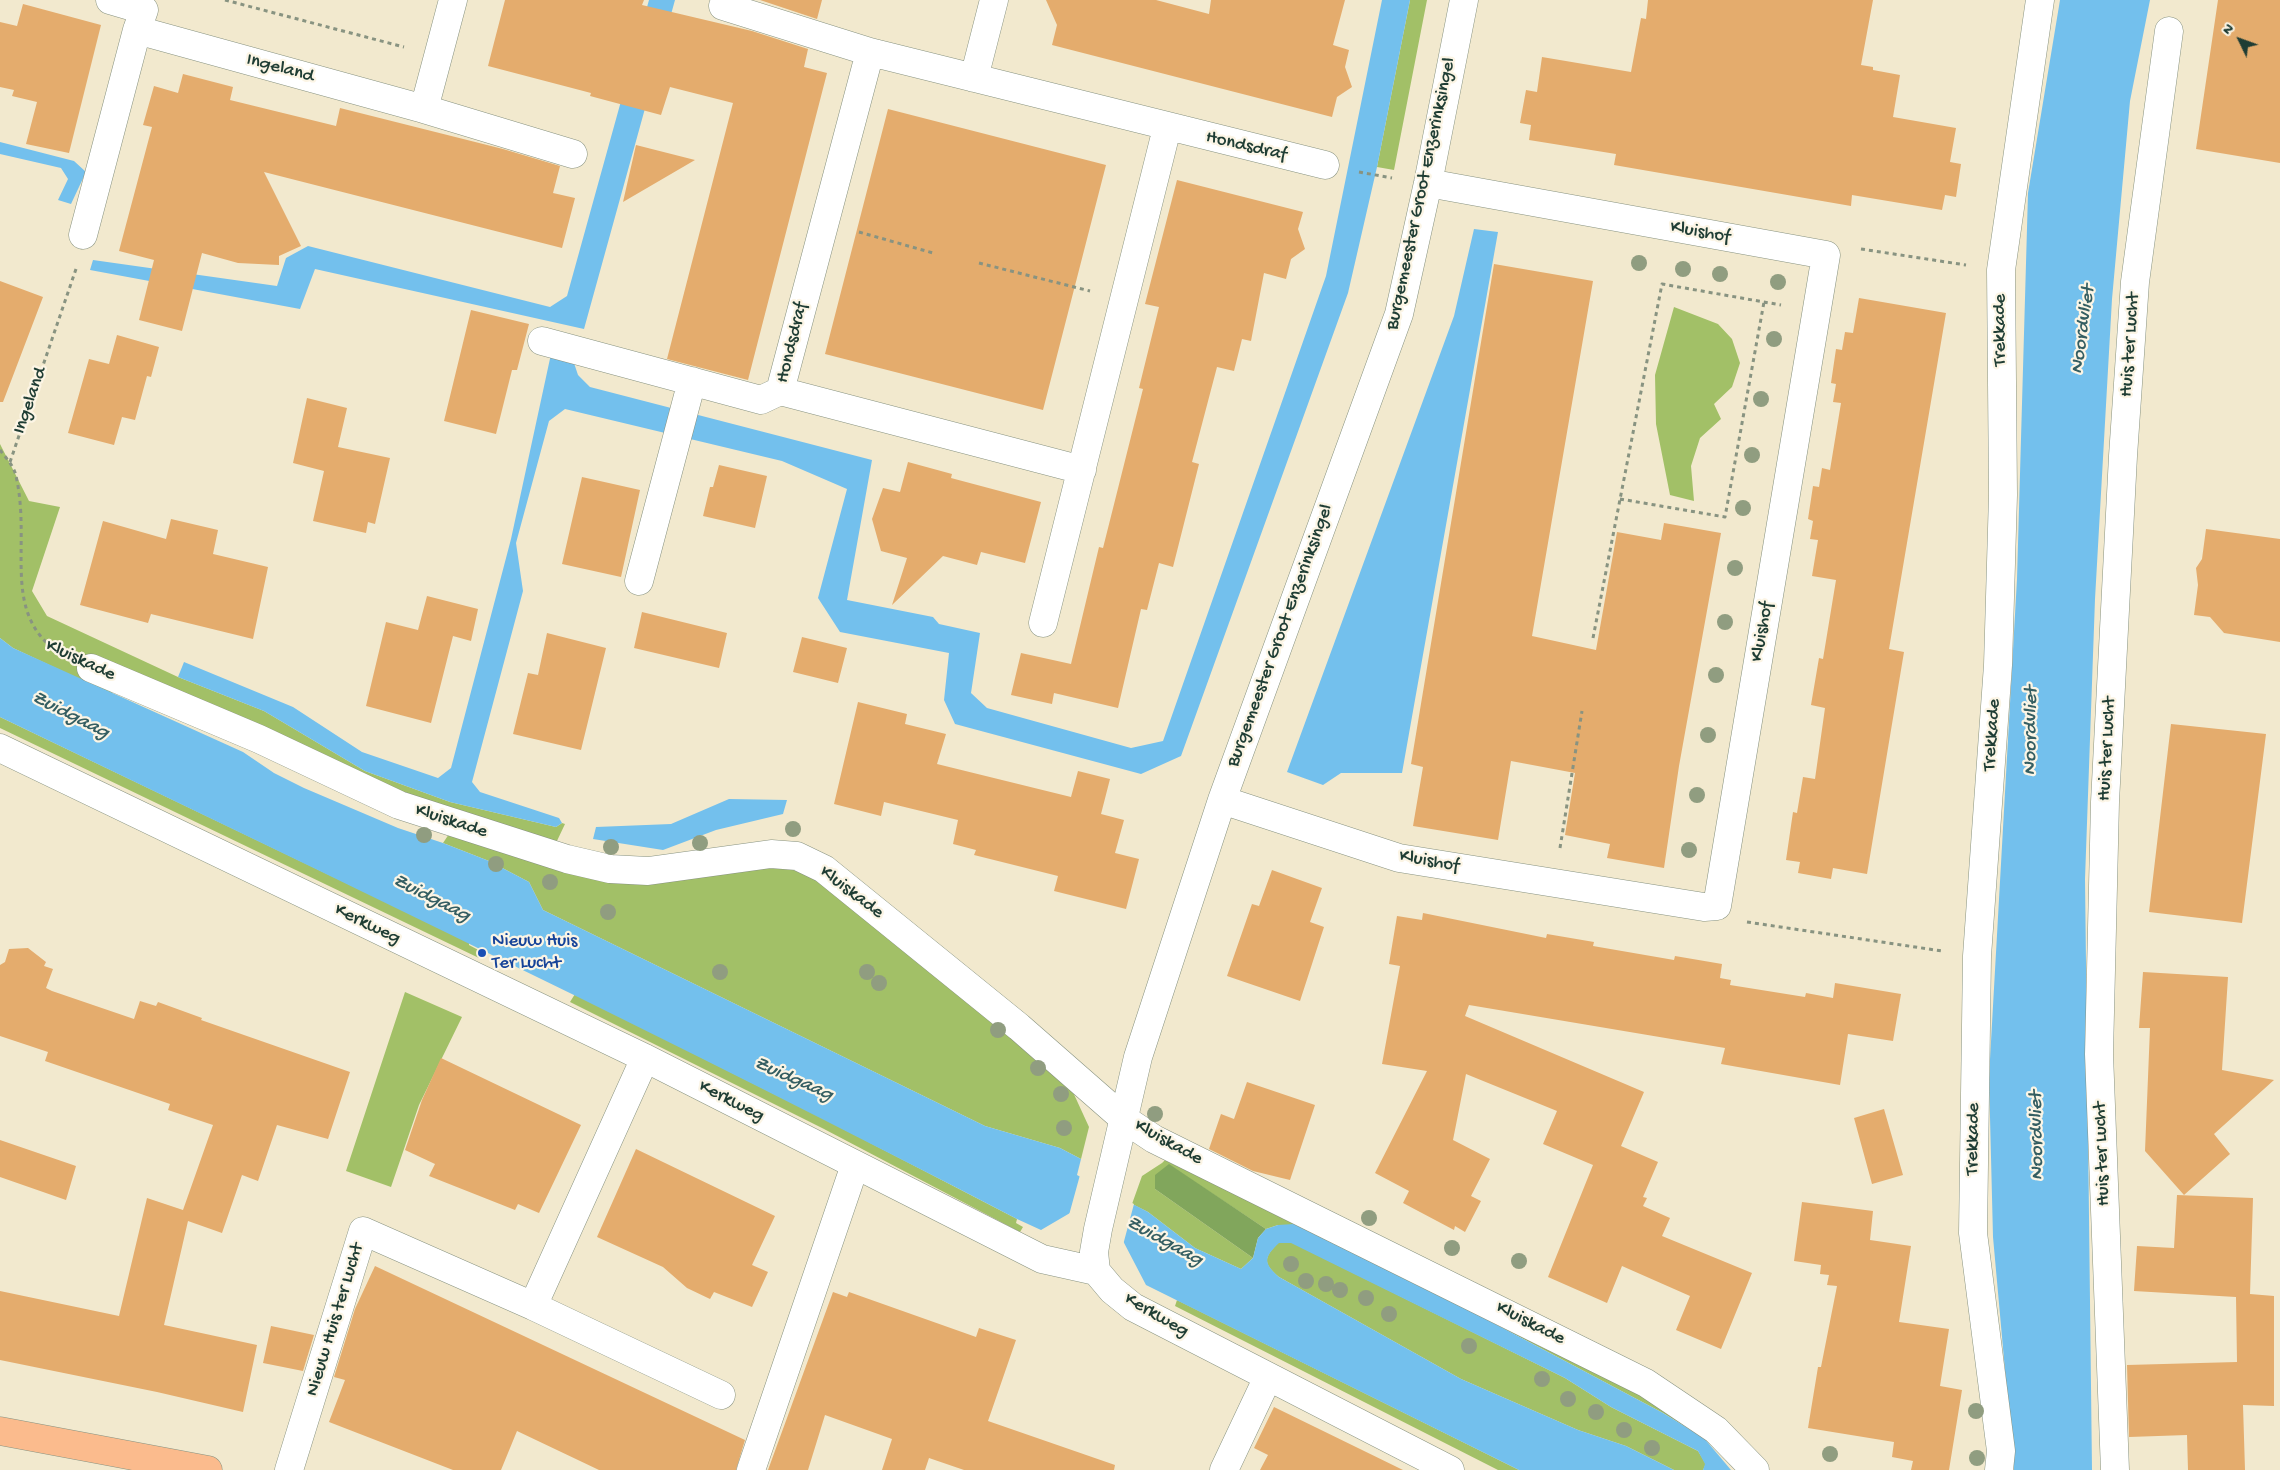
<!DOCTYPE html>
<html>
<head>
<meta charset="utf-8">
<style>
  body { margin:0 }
  #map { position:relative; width:2280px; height:1470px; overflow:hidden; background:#f2e9ce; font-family:"Gochi Hand",sans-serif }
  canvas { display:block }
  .north { position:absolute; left:2215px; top:15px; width:50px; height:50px; -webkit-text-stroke:4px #fcf5e5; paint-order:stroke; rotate:312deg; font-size:14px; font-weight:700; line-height:20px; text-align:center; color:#1f3d34 }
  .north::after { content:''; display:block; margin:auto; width:18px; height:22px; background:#1f3d34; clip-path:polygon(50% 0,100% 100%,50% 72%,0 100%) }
</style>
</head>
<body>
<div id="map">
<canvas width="2280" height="1470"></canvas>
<div class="north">N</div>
</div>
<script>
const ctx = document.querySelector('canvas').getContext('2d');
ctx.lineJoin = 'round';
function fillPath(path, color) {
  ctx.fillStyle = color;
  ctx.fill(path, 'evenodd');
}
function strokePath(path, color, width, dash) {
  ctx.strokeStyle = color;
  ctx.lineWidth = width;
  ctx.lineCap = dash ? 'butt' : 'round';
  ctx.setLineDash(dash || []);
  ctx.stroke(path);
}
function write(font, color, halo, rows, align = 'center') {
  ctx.font = font + ' "Gochi Hand",sans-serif';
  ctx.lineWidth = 4.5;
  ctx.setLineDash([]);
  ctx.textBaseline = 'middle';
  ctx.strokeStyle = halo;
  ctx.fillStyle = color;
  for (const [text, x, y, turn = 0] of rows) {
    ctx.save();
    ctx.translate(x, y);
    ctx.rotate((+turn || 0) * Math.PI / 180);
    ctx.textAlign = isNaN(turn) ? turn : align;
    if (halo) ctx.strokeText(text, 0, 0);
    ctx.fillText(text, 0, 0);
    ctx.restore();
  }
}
fillPath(new Path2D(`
  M1410 0H1427L1394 170 1377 167Z
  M1674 307 1718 324 1732 339 1740 363 1732 387 1714 404 1721 419 1700 438 1691 466 1694 501 1670 495 1656 424 1655 375Z
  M0 444 29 501 60 507 32 591 47 616 178 677 264 711 365 771 450 802 556 827 562 823 565 824 556 843 481 827 121 676 111 694 13 648 0 638Z
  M0 717 469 942V945L482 952 479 958 0 728Z
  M451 831 562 870 604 882 638 883 738 866H789L809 875 844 897 1035 1054 1072 1090 1089 1127 1081 1159 1060 1148 985 1126 543 910 529 882 489 861 443 843Z
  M405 992 462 1017 419 1105 391 1187 346 1171Z
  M575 994 828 1121 1017 1219 1016 1223 1023 1227 1020 1232 824 1129 570 1002Z
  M1169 1156 1568 1355 1689 1422 1727 1452 1720 1454 1704 1438 1663 1413 1482 1317 1278 1225 1266 1229 1169 1165 1155 1189 1253 1258 1241 1269 1195 1248 1148 1212 1132 1204 1142 1176 1162 1163Z
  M1279 1242H1291L1565 1378 1611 1407 1698 1451 1706 1464 1703 1470H1674L1626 1446 1578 1430 1461 1379 1279 1277C1262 1263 1264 1257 1279 1242Z
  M1177 1300 1519 1470H1498L1175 1306Z`), '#a2c067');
fillPath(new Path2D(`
  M1169 1164 1266 1229 1258 1238 1253 1258 1155 1189V1175Z`), '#81a65c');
fillPath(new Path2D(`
  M649 0H675L584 329 315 269 300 309 90 270 93 260 277 286 286 258 308 246 550 307 567 296Z
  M1382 0H1410L1377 167 1348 293 1181 756 1141 774 955 724 944 700 949 653 840 632 818 598 847 489 782 461 565 409 549 421 516 543 523 591 472 782 480 792 559 818 562 823 556 827 450 802 365 771 264 711 178 677 184 662 293 707 362 752 438 778 451 768 511 539 551 354 573 360 578 375 590 387 872 460 847 600 933 617 939 624 980 633 971 693 987 708 1131 748 1163 741 1326 276Z
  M2060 0H2150L2130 101 2112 299 2095 599 2085 879 2092 1470H2014L1993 1237 1989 1077 2017 579 2028 193Z
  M0 142 74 161 86 172 71 204 58 200 68 179 61 168 0 154Z
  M1474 229 1498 232 1402 773H1341L1323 785 1287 772 1454 316Z
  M0 638 13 648 243 752 274 773 304 788 398 828 443 843 489 861 529 882 543 910 985 1126 1060 1148 1081 1159 1077 1175 1148 1212 1195 1248 1241 1269 1253 1258 1258 1238 1266 1229 1278 1225 1294 1224 1482 1317 1663 1413 1704 1438 1731 1470H1703L1705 1464 1698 1451 1611 1407 1565 1378 1291 1243H1279C1264 1257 1263 1263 1279 1277L1461 1379 1578 1430 1626 1446 1674 1470H1519L1146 1285 1122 1239 1070 1213 1041 1230 1017 1219C681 1044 341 881 0 717Z
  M729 799 787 800 783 814 716 830 663 850 593 839 596 827 671 824Z`), '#73c0ed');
fillPath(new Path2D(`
  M1080 1175 1134 1204 1123 1245 1120 1241 1069 1215Z`), '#f2e9ce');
fillPath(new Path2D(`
  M505 0H644L642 5 752 31 808 49 804 67 827 73 748 380 667 359 733 103 670 87 661 115 590 96 591 93 488 66Z
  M760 0H822L817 19Z
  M1046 0H1156L1209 14 1211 0H1345L1333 45 1349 50 1345 67 1352 87 1337 97 1332 117 1052 45 1057 25Z
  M1648 0H1873L1861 65 1873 67V70L1900 75 1893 117 1956 128 1950 162 1961 164 1956 197 1945 195 1942 210 1852 195 1851 206 1614 165 1616 154 1529 140 1531 125 1520 123 1526 90 1537 92 1542 57 1631 72 1641 18 1646 19Z
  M2218 0H2280V163L2196 149Z
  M23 4 101 25 69 153 26 144 37 102 12 96 14 90 0 87V22L17 26Z
  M183 74 233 87 230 100 336 126 340 108 503 149 560 166 553 193 575 198 562 248 264 172 301 246 279 256V265L238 263 202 253 182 331 139 320 154 260 119 251 152 127 143 125 154 86 178 93Z
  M888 109 1106 165 1043 410 825 354Z
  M636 145 695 160 623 202Z
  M1177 180 1303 212 1298 229 1305 249 1291 259 1286 279 1264 273 1251 341 1242 339 1234 371 1217 367 1192 462 1199 464 1173 567 1159 563 1147 610 1141 609 1118 708 1054 693 1052 704 1011 695 1021 653 1071 664 1099 547 1103 548 1143 389 1139 388 1159 307 1145 304Z
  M1494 264 1593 281 1532 636 1596 650 1617 532 1661 540 1664 523 1721 533 1679 766 1664 868 1607 858 1610 844 1565 835 1575 773 1511 761 1498 840 1413 826 1423 767 1411 764Z
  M0 281 43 297 3 402H0Z
  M1859 298 1946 313 1889 649 1904 652 1867 874 1833 868 1831 879 1798 873 1800 862 1786 860 1793 812 1797 813 1803 777 1815 779 1825 708 1811 705 1819 658 1823 659 1836 580 1812 576 1818 540 1810 539 1813 521 1808 519 1813 486 1819 487 1822 468 1830 470 1841 403 1833 402 1836 384 1831 383 1836 349 1842 350 1845 332 1853 333Z
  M471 310 529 324 517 370H512L496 434 444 421Z
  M117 335 159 347 151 377 147 376 135 420 122 417 114 445 68 433 89 359 109 364Z
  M307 398 347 408 338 447 390 458 375 524 368 522 366 533 313 521 324 471 293 463Z
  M908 462 952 474 951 478 1041 502 1025 563 981 552 977 565 943 556 892 605 907 558 881 551 872 519 883 488 900 492Z
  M719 465 767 476 755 528 703 516 710 487H713Z
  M582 477 640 490 621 577 562 564Z
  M171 519 218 530 213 554 268 567 253 639 151 614 148 623 80 605 103 521 166 539Z
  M2206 529 2280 539V642L2224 633 2210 617 2194 615 2198 585 2196 568 2202 559Z
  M427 596 478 609 471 641 453 636 431 723 366 706 386 622 418 630Z
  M642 612 727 633 719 668 634 648Z
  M547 633 606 648 581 750 513 734 528 673 538 675Z
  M802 637 847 648 838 683 793 672Z
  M858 702 907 714 905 724 946 734 937 764 1071 797 1078 771 1110 779 1101 814 1124 820 1115 853 1139 859 1126 909 1054 891 1058 876 974 855 976 850 953 844 958 820 884 802 881 816 834 804Z
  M2171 724 2266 734 2242 923 2149 912Z
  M1272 870 1322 888 1310 922 1324 927 1300 1001 1227 976 1252 904 1259 906Z
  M1423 913 1546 938 1547 934 1594 942 1593 946 1674 960 1675 956 1722 964 1720 978 1731 980 1730 985 1805 997 1806 993 1833 998 1835 983 1901 994 1893 1041 1848 1034 1840 1085 1721 1064 1725 1048 1469 1005 1465 1016 1644 1092 1621 1146 1658 1162 1643 1197 1647 1198 1643 1206 1670 1218 1662 1236 1752 1273 1721 1349 1676 1330 1690 1296 1622 1266 1607 1303 1548 1277 1593 1165 1543 1144 1557 1111 1466 1074 1453 1140 1490 1159 1471 1196 1481 1201 1465 1232 1455 1226 1454 1230 1403 1203 1409 1191 1375 1173 1427 1071 1382 1064 1400 966 1389 964 1397 916 1422 920Z
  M28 948 46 962 44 966 53 969 46 988 52 991 134 1019 140 1001 156 1006 158 1002 202 1018 201 1020 350 1072 328 1139 277 1125 258 1181 242 1175 222 1233 188 1221 164 1325 257 1345 243 1412 157 1392 0 1360V1291L119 1316 147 1198 183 1210 213 1125 168 1110 170 1104 45 1061 48 1052 0 1036V965L5 962 9 949Z
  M2143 972 2228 977 2222 1070 2274 1080 2214 1134 2230 1154 2184 1195 2145 1151 2150 1028H2139Z
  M441 1058 581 1125 539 1213 518 1204 515 1210 429 1176 435 1164 405 1150 422 1100Z
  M1247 1082 1315 1105 1290 1180 1253 1171 1209 1149 1221 1114 1234 1119Z
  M1884 1109 1903 1175 1872 1184 1854 1118Z
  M0 1140 76 1166 66 1200 0 1177Z
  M636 1149 775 1216 752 1265 768 1272 752 1307 714 1292 710 1299 687 1288 663 1267 597 1237Z
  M2177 1195 2253 1198 2250 1294 2274 1296V1406L2243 1405 2245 1470H2188L2187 1435 2129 1437 2127 1365 2237 1362 2236 1297 2134 1291 2137 1246 2174 1248Z
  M1802 1202 1873 1211 1870 1240 1911 1246 1899 1322 1949 1329 1940 1386 1962 1390 1949 1470H1911L1913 1461 1892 1457 1894 1442 1808 1428 1818 1367H1821L1837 1286 1827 1285 1829 1275 1820 1274 1821 1265 1794 1261Z
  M375 1266 745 1440 736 1470H599L517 1431 501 1470H453L329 1422 345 1380 334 1377 355 1309Z
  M833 1292 847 1297 849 1292 976 1337 979 1328 1016 1340 988 1421 1115 1465 1114 1470H964L929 1458 925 1470H882L892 1439 825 1415 808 1470H768Z
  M271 1326 314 1335 303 1371 263 1363Z
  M1274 1407 1315 1427 1403 1470H1260L1268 1455 1254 1448Z`), '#e4ac6d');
const minor = new Path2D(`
  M723 6 870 52 1325 165
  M137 30 424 109 573 154
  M870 52 780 391 1082 470
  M974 78 994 0
  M424 109 453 0
  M83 235 137 30 144 10 110 0
  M542 341 761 400 780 391
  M639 581 692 381
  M1043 623 1167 128
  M91 668 259 739 399 805 567 859 610 869 648 871 771 854 797 856 824 869 1019 1027 1124 1119 1154 1139 1646 1383 1716 1430 1755 1470
  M0 748 645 1058 1042 1259 1096 1271 1112 1290 1133 1307 1450 1470
  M1222 800 1399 858 1704 907 1717 906 1826 255 1428 183
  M1096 1271 1094 1252 1098 1229 1138 1057 1222 800 1399 314 1428 183 1464 0
  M533 1306 645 1058
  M289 1470 363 1231 533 1306 721 1395
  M751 1470 855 1165
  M1224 1470 1268 1377
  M1999 1470 2001 1451 1973 1233 1977 956 1998 665 2003 495 2001 270 2040 0
  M2115 1470 2099 1054 2105 802 2123 456 2135 282 2169 31`);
const major = new Path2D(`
  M0 1431 208 1470`);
strokePath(minor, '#889381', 29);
strokePath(major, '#889381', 29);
strokePath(new Path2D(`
  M225 0 404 47
  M1359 172 1392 178
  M859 232 933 253
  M1861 249 1966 265
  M979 263 1090 291
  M0 450C6 458 14 466 16 476 32 546 0 612 59 653
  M10 462 76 269
  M1620 499 1725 517 1764 302
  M1593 638 1662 284 1781 305
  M1560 848 1582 711
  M1747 922 1942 951`), '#889381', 3, [4, 4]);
strokePath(minor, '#fff', 28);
strokePath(major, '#fbbb8d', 28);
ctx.fillStyle = '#909d80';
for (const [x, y] of [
  [1639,263],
  [1683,269],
  [1720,274],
  [1778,282],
  [1774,339],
  [1761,399],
  [1752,455],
  [1743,508],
  [1735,568],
  [1725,622],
  [1716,675],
  [1708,735],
  [1697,795],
  [793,829],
  [424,835],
  [700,843],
  [611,847],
  [1689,850],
  [496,864],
  [550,882],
  [608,912],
  [720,972],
  [867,972],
  [879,983],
  [998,1030],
  [1038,1068],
  [1061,1094],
  [1155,1114],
  [1064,1128],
  [1369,1218],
  [1452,1248],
  [1519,1261],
  [1291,1264],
  [1306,1281],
  [1326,1284],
  [1340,1290],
  [1366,1298],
  [1389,1314],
  [1469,1346],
  [1542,1379],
  [1568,1399],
  [1976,1411],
  [1596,1412],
  [1624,1430],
  [1652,1448],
  [1830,1454],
  [1977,1458]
]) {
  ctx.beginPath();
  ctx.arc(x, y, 8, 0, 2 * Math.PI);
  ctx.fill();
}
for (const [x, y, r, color] of [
  [482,953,5,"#1a4fb4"]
]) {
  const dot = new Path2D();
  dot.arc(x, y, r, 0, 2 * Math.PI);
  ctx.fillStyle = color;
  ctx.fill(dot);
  strokePath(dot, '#fcf5e5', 2);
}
write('19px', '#1f3d34', '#fcf5e5', [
  ["Ingeland",280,69,15],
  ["Hondsdraf",1246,147,13],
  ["Burgemeester Groot Enzerinksingel",1422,194,-78],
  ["Kluishof",1700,233,10],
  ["Trekkade",2001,330,-90],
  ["Hondsdraf",793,343,-76],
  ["Huis ter Lucht",2131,345,-86],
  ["Ingeland",31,401,-71],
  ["Kluishof",1763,632,-80],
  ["Burgemeester Groot Enzerinksingel",1281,636,-70],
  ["Kluiskade",80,661,25],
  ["Trekkade",1993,735,-86],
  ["Huis ter Lucht",2108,749,-87],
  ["Kluiskade",451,822,18],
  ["Kluishof",1429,862,10],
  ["Kluiskade",851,893,37],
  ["Kerkweg",367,925,26],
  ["Kerkweg",731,1102,27],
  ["Trekkade",1974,1139,-89],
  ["Kluiskade",1168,1143,29],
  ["Huis ter Lucht",2103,1154,-92],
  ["Kerkweg",1156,1316,30],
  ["Nieuw Huis ter Lucht",336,1320,-73],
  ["Kluiskade",1530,1324,27]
]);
write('19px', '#164399', '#fcf5e5', [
  ["Nieuw Huis",492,942],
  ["Ter Lucht",492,964]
], 'left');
write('italic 20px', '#345e62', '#fcf5e5', [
  ["Noordvliet",2084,330,-82],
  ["Zuidgaag",70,716,27],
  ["Noordvliet",2032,731,-89],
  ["Zuidgaag",431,899,27],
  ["Zuidgaag",793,1080,24],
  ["Noordvliet",2038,1136,-91],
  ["Zuidgaag",1164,1242,29]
]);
</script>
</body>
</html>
